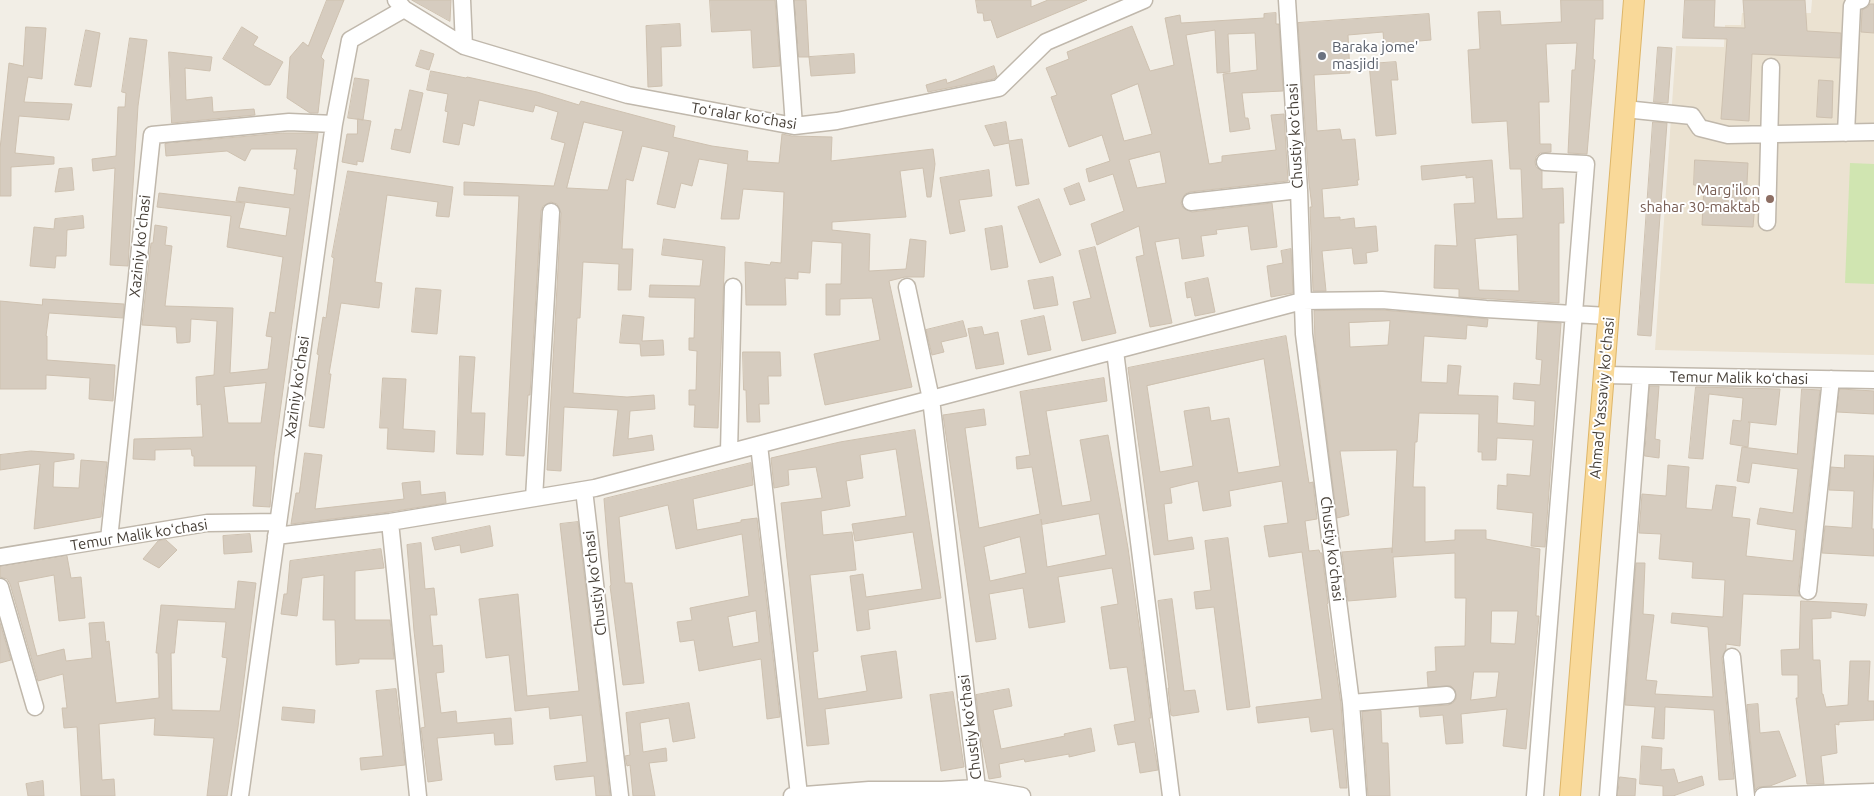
<!DOCTYPE html>
<html>
<head>
<meta charset="utf-8">
<style>
  body { margin:0 }
  canvas { display:block; background:#f2eee6 }
</style>
</head>
<body>
<canvas width="1874" height="796"></canvas>
<script>
const ctx = document.querySelector('canvas').getContext('2d');
ctx.lineJoin = 'round';
function fillPath(path, color) {
  ctx.fillStyle = color;
  ctx.fill(path, 'evenodd');
}
function strokePath(path, color, width, dash) {
  ctx.strokeStyle = color;
  ctx.lineWidth = width;
  ctx.lineCap = dash ? 'butt' : 'round';
  ctx.setLineDash(dash || []);
  ctx.stroke(path);
}
function write(font, color, halo, rows, align = 'center') {
  ctx.font = font + ' Ubuntu,sans-serif';
  ctx.lineWidth = 4;
  ctx.setLineDash([]);
  ctx.textBaseline = 'middle';
  ctx.strokeStyle = halo;
  ctx.fillStyle = color;
  for (const [text, x, y, turn = 0] of rows) {
    ctx.save();
    ctx.translate(x, y);
    ctx.rotate((+turn || 0) * Math.PI / 180);
    ctx.textAlign = isNaN(turn) ? turn : align;
    if (halo) ctx.strokeText(text, 0, 0);
    ctx.fillText(text, 0, 0);
    ctx.restore();
  }
}
fillPath(new Path2D(`
  M1812 0H1874V355L1655 350 1676 46 1724 47 1725 25H1741L1742 13H1811Z`), '#ebe2d1');
fillPath(new Path2D(`
  M1850 163 1874 164V284L1845 283Z`), '#d0e5b1');
const building = new Path2D(`
  M327 0H344L321 57 324 60 318 113H310L287 98 290 57 303 42 308 46Z
  M412 0H451L450 21Z
  M710 0H775L780 66 753 68 751 30 712 32Z
  M795 0H806L809 57H799Z
  M976 0H1031V7L1048 0H1087L997 38 991 20 984 21 983 13H978Z
  M1561 0H1603V19H1595L1593 59 1595 60 1587 154 1568 153 1572 70H1575L1577 43 1546 44 1549 102H1539L1540 144H1551V152L1540 153 1536 157 1535 162 1536 167 1542 171V189L1563 188 1564 223H1559V303L1459 297V289L1434 288 1435 245 1457 246 1454 204 1475 203 1473 177 1466 178V175L1422 180 1421 166 1492 160 1497 219 1523 218 1521 169H1510L1507 121 1472 123 1468 50 1480 49 1478 12 1500 11 1501 25 1561 22ZM1517 235 1519 291 1479 290 1475 239Z
  M1685 0H1715L1714 27 1745 28 1743 0H1805L1807 31 1841 33 1840 58 1752 54 1749 121 1721 119 1727 39 1683 38Z
  M1870 4H1874V33L1861 32 1862 10 1868 7Z
  M1276 13V24H1279L1283 91 1242 93 1245 118H1248L1250 129 1230 132 1223 74 1257 70 1255 33 1228 34 1230 72 1217 73 1215 30 1186 35 1209 164 1222 162V156L1276 150 1271 115 1284 114 1288 181 1190 192 1185 194 1181 203 1183 208 1192 212 1272 203 1277 247 1251 250 1248 226 1216 230 1217 234 1201 236 1204 256 1182 259 1179 238 1155 242 1172 323 1150 327 1136 257 1144 255 1139 226 1097 245 1091 224 1124 211 1113 174 1089 182 1086 169 1110 161 1102 135 1069 147 1051 97 1057 95 1046 68 1069 59 1067 52 1132 26 1150 71 1174 65 1165 18 1180 15 1181 23 1264 18V14ZM1138 84 1152 134 1124 141 1111 95ZM1160 152 1166 183 1137 188 1129 160Z
  M1429 14 1431 40 1384 44 1383 32 1348 35 1350 73 1314 75 1317 131 1340 129 1342 140 1355 139 1359 180H1357L1358 185 1322 189 1324 218 1340 217V220L1354 218 1355 228 1376 226 1378 251 1366 253 1367 263 1354 264 1352 248 1322 251 1326 291H1313L1310 207H1312L1309 183 1298 23Z
  M680 24 681 46 661 47 662 86 648 87 646 26Z
  M26 27 46 28 42 79 28 77 24 102 72 104 69 120 19 116 15 153 54 157V164L11 167V196H0V149L9 63 23 66Z
  M242 27 258 37 253 45 283 62 270 85H265L223 59Z
  M86 30 100 33 91 87 75 85Z
  M130 38 147 40 138 106 128 266 110 265 115 168 93 171 92 159 116 156 118 107H125L126 93 122 92Z
  M1658 47 1672 48 1668 103 1654 102Z
  M421 50 434 54 429 70 416 66Z
  M169 52 212 57 210 71 185 68 186 100 212 97 213 112 254 109 255 115 172 123Z
  M854 54 855 73 811 76 809 57Z
  M1396 62 1398 80H1391L1396 134 1376 136 1369 64Z
  M994 66 997 76 994 79 928 92 926 85 946 79 947 83Z
  M431 71 466 78 467 77 537 92 579 105 581 101 675 126 673 137 712 146 748 151 747 161 779 163 782 134 792 136 832 137 831 161 933 149 935 164 931 197H927L923 168 900 171 906 217 832 222V230L870 234 869 271 906 269 910 239 926 241 924 277H905L889 281 912 387 825 405 814 354 880 340 872 298 840 299V315H826V284H841L842 243 812 241 810 273 798 272V279L785 278 786 305H746L745 262 770 265 771 262 781 263 784 192 743 189 739 219H721L728 164 699 159 692 186 681 183 675 208 657 204 669 152 642 146 633 181 626 179 622 249H633L631 290H618L619 264 583 262 580 318H577L573 393 627 397 654 395 655 409 630 411 628 439 652 435 654 450 613 456 618 410 564 407 561 471 547 470 561 213 557 204 551 202 543 206 541 211 530 395H528L524 456 506 455 519 196 464 195V182L554 186 565 143 551 139 558 112 535 105 533 112 479 100 474 126 463 123 459 145 443 142 448 112 445 111 448 94 427 90ZM584 122 623 131 608 190 567 188Z
  M355 78 369 80 363 120 348 118Z
  M1819 80 1833 81 1832 118 1817 117Z
  M410 90 423 93 410 153 391 149 395 129 401 130Z
  M358 119 371 121 363 162 357 161V165L342 162 347 134H357Z
  M1006 122 1009 141 1022 139 1029 184 1016 186 1009 143 994 146 985 126Z
  M1653 122 1667 123 1651 336 1638 335Z
  M283 133H318L274 456 270 507 253 506 256 466H194V456H192L191 449 155 450V460L133 459 134 439 203 437 201 404 197 405 196 377 214 375 217 321 191 319 190 342 182 343H177L176 327 142 325 151 243H153L155 225 167 227 165 245 172 246 165 306 233 308 230 373 268 369 272 337 266 336 270 312 275 313 283 257 227 247 231 216 157 207 159 193 245 203 239 228 286 236 290 208 236 201 239 187 294 195 297 169H294L297 149H251L245 161 227 151 166 156 165 144ZM266 383 261 423H228L224 387Z
  M1695 160 1748 163 1746 203H1755L1753 227 1702 225 1704 186 1694 185Z
  M72 168 74 190 55 192 59 169Z
  M989 170 992 196 959 200 965 231 950 234 940 178Z
  M348 171 453 187 449 217 436 216 438 202 387 195 375 282 382 283 379 308 341 303 329 374H331L324 428 309 426 319 355 317 354 323 317 326 318 334 258 332 257Z
  M1079 183 1085 200 1070 205 1064 189Z
  M1039 199 1061 255 1040 263 1018 207Z
  M83 216 84 228 67 230 66 256H56L55 268 30 266 34 227 54 229 55 219Z
  M1002 226 1008 267 991 270 985 229Z
  M664 239 725 247 718 428 694 427 695 405H689V390H696L697 351 689 350V338H694L695 298 649 297 650 285 700 286 703 260 662 255Z
  M1095 247 1116 333 1082 341 1073 302 1091 298 1079 251Z
  M1291 249 1293 293 1271 297 1267 266 1283 263 1281 251Z
  M1053 277 1058 305 1034 309 1028 281Z
  M1208 278 1215 312 1195 316 1191 297 1187 298 1185 283Z
  M416 288 441 290 437 334 412 332Z
  M43 299 124 304 123 318 49 313 46 336H47V360L115 365 113 401 89 399 90 378 46 375V389H0V301L42 305Z
  M1382 310 1488 319 1487 327 1467 325 1466 339 1424 336 1421 382 1447 383 1448 365 1461 366 1458 395 1498 396 1497 423 1534 426 1535 401 1513 399 1514 383 1540 385 1542 360 1536 359 1538 322 1561 323 1545 547 1531 546 1533 513 1497 509 1498 485 1507 486V474L1530 476 1533 440 1497 438 1496 460H1482V452H1478L1479 414 1419 413 1417 442H1415L1413 487H1425V542L1455 540V530H1486V539L1540 549 1536 616H1539L1526 749 1503 746 1507 709 1461 714 1463 743 1446 744 1443 715 1420 717 1419 707 1448 705 1453 703 1456 699 1455 690 1451 686 1428 687 1427 672 1436 671 1435 647 1465 646 1466 598H1455V553L1393 557 1396 597 1348 601 1342 552 1392 548V553L1397 450 1340 451 1349 515 1337 518 1315 342 1314 311ZM1390 321 1388 345 1350 347 1349 323ZM1492 611H1518L1515 644 1491 643ZM1474 672H1499L1496 697 1471 700Z
  M623 315 644 317 642 341 663 340 664 355 641 356 640 344 620 343Z
  M1044 316 1051 350 1028 355 1021 321Z
  M963 321 967 336 941 342 944 352 932 355 926 330Z
  M982 327 984 335 998 332 1004 364 976 369 968 329Z
  M1286 336 1309 483 1313 482 1317 519 1305 521 1309 551 1319 550 1320 553H1322L1328 603 1327 604 1341 704 1347 788H1340L1333 729 1311 732 1309 717 1258 723 1256 707 1322 699 1302 552 1269 557 1264 526 1288 523 1282 481 1229 491 1231 506 1203 511 1198 481 1170 488 1172 503 1164 504 1168 541 1192 537 1194 549 1154 555 1128 368ZM1264 359 1280 466 1238 473 1229 418 1211 421 1209 407 1184 411 1193 466 1160 472 1147 386Z
  M743 352H780L781 376H768L769 404H759L760 422H747L746 390H744Z
  M460 356 475 357 471 413H485L483 455 457 454Z
  M383 378 406 379 403 429 435 431 434 452 387 449 388 428H380Z
  M1104 378 1107 401 1046 411 1062 506 1091 501 1080 440 1108 435 1128 548 1143 654 1151 718H1149L1158 770 1140 773 1135 742 1118 745 1114 725 1135 721 1127 667 1110 669 1101 607 1118 604 1112 568 1058 577 1065 622 1029 628 1023 588 989 594 996 639 976 642 943 415 984 409 986 425 965 428 979 528 1040 514 1032 467 1017 469 1016 457 1030 455 1020 392ZM1099 514 1106 555 1047 567 1041 519 1042 524ZM1020 537 1026 573 990 581 984 547Z
  M1650 386H1659L1655 439 1660 440 1659 458 1645 456Z
  M1696 387 1780 389 1776 425 1748 422 1750 423 1748 447 1730 444 1733 420 1741 421 1743 398 1709 394 1703 459 1689 458Z
  M1802 389 1820 390 1798 590 1800 596 1743 594 1740 646 1726 644V649L1722 658 1734 779 1719 780 1714 710 1665 707 1664 739 1652 738 1655 707 1625 705 1636 563H1645L1643 614 1654 615 1646 680 1657 681 1655 694 1713 697 1708 627 1671 623 1672 613 1723 617 1725 580 1692 578 1693 562 1659 559 1661 534 1639 533 1642 494 1666 496 1668 465 1689 467 1686 508 1712 510 1716 485 1736 487 1732 517 1750 519 1746 556 1793 561 1796 530 1757 524 1760 508 1793 513 1798 469 1752 463 1749 483 1737 481 1742 447 1797 454Z
  M1840 389 1874 391V414L1837 412Z
  M915 430 941 598 868 610 870 629 857 631 850 576 863 574 866 597 922 589 913 532 855 541 852 524 906 516 896 449 860 455 863 478 846 481 850 506 821 511 823 535 852 532 856 570 810 575 818 651 813 652 818 699 867 691 861 656 896 651 902 698 825 709 829 744 807 746 781 503 822 498 816 467 788 470 789 485 774 488 771 458 840 442Z
  M31 451 74 454V459L54 462 53 487 79 488 81 460 107 462 101 517 34 529 40 464 0 470V455Z
  M305 453 322 455 315 509 404 499 402 483 420 481 421 495 445 492 446 503 389 512 291 524 296 493H299Z
  M1845 455 1874 456 1872 529H1874V556L1822 553 1825 526 1852 528 1854 491 1829 490 1831 467 1844 468Z
  M751 463 753 485 693 499 697 530 741 522V520L757 518 780 717 767 719 761 659 699 671 694 640 680 642 677 622 692 620 690 608 749 596 742 534 676 549 668 505 619 517 625 583H632L644 683 623 685 610 586 611 585 604 499ZM756 611 759 642 733 647 728 617Z
  M578 522 610 796H596L594 776 556 780 554 766 587 762 582 715 550 719 549 707 515 711 509 655 486 658 479 599 518 594 527 696 579 691 560 524Z
  M490 526 493 546 461 553 460 545 435 550 432 538Z
  M250 534 252 552 224 554 223 536Z
  M1228 538 1250 707 1227 710 1214 607 1196 609 1194 592 1211 590 1205 541Z
  M166 540 177 550 159 568 143 559 158 541Z
  M421 543 425 589 434 588 437 615H430L433 646 442 645 444 672 436 673 441 713 456 711 457 723 511 718 513 744 495 745 494 733 437 738 442 780 428 782 421 728 425 727 414 631 407 545Z
  M381 549 384 568 355 571V620H390L394 659H359V663L336 665 335 620H323L324 575 302 578 297 616 281 614 284 594H287L290 561Z
  M67 556 71 578 81 577 85 618 59 621 54 575 18 582 37 656 64 649 66 661 92 658 89 623 104 622 106 642 109 641 116 703 159 698 158 653H156L161 605 235 609 238 581 256 583 238 727 227 796H207L214 738 154 735 155 718 99 724 102 780 114 779 115 796H81L77 727 64 728 62 708H67L63 674 38 681 10 584 7 579 0 577V567ZM178 620 226 622 222 657 227 658 220 711 172 710 171 653H174Z
  M1172 599 1184 691 1195 690 1199 712 1173 716 1171 715 1168 688H1169L1158 601Z
  M1801 601 1867 604 1865 616 1831 611V618L1812 619 1813 660H1820L1822 694H1823L1826 707 1848 705 1850 661H1870L1868 701H1874V720L1839 722V725L1835 724 1837 753 1821 756 1824 784H1807L1796 698H1798V675H1782L1781 650 1799 649Z
  M0 623 11 660 0 663Z
  M396 689 405 765 361 770 360 758 383 756 376 691Z
  M1009 689 1012 706 993 710 1001 749 1065 736 1064 734 1091 728 1095 751 1069 757V754L1025 762 1024 759 999 764 1001 777 989 779 981 738 976 695Z
  M953 692 964 767 941 771 930 695Z
  M689 703 695 738 673 742 669 718 640 723 643 752 666 748 667 761 649 763 655 796H633L630 765 627 766 625 756 630 755 626 713Z
  M1758 704 1760 733 1779 731 1796 776 1770 786 1758 787 1755 790 1747 705Z
  M283 707 315 710 314 723 282 720Z
  M1381 711 1382 743H1388L1390 796H1368L1362 712Z
  M1642 746 1662 748 1661 770 1674 769 1678 783 1702 776 1704 785 1673 796H1663V786L1640 784Z
  M1620 777 1636 779 1635 796H1618Z
  M43 781 44 796H28L26 784Z`);
fillPath(building, '#d6ccbf');
strokePath(building, '#cec1b0', 1);
const minor = new Path2D(`
  M396 0 404 9 464 46 628 95 794 126 837 121 999 88 1046 42 1144 0
  M462 0 464 46
  M785 0 794 126
  M1287 0 1299 190 1304 334 1351 703 1358 796
  M1625 109 1692 116 1700 128 1728 135 1874 132
  M1846 133 1852 6 1854 2 1861 0
  M1191 202 1299 190
  M1767 222 1771 67
  M907 287 931 399 977 788
  M1115 351 1171 796
  M1604 375 1874 380
  M759 445 799 795
  M729 452 733 287
  M584 490 620 796
  M534 498 551 212
  M390 522 418 796
  M276 536 390 522 595 488 1302 301 1382 300 1486 309 1608 316
  M109 539 152 135 289 122 334 124
  M0 557 207 523 278 522
  M0 587 35 707
  M1808 591 1831 379
  M1732 657 1746 796
  M1351 703 1447 695
  M240 796 334 124 350 40 404 9
  M792 796 869 790H942L977 788 1022 796
  M1535 796 1586 164 1545 162
  M1608 796 1641 376
  M1763 796 1874 792`);
const major = new Path2D(`
  M1570 796 1634 0`);
strokePath(minor, '#c0b8ac', 19);
strokePath(major, '#deb669', 22);
strokePath(minor, '#fff', 16);
strokePath(major, '#f9d999', 20);
for (const [x, y, r, color] of [
  [1322,56,5,"#6b7280"],
  [1770,199,5,"#8d6e63"]
]) {
  const dot = new Path2D();
  dot.arc(x, y, r, 0, 2 * Math.PI);
  ctx.fillStyle = color;
  ctx.fill(dot);
  strokePath(dot, '#fff', 2);
}
write('15px', '#5b616d', '#fff', [
  ["Baraka jome'",1332,47],
  ["masjidi",1332,64]
], 'left');
write('15px', '#453e36', '#fff', [
  ["Toʻralar koʻchasi",744,116,9],
  ["Chustiy koʻchasi",1295,136,-93],
  ["Xaziniy ko'chasi",140,246,-84],
  ["Temur Malik koʻchasi",1739,378,1],
  ["Xaziniy koʻchasi",297,387,-82],
  ["Ahmad Yassaviy ko'chasi",1602,398,-85],
  ["Temur Malik koʻchasi",139,535,-9],
  ["Chustiy koʻchasi",1332,549,83],
  ["Chustiy koʻchasi",595,583,-97],
  ["Chustiy koʻchasi",970,727,-97]
]);
write('15px', '#785e54', '#fff', [
  ["Marg'ilon",1760,190],
  ["shahar 30-maktab",1760,207]
], 'right');
</script>
</body>
</html>
